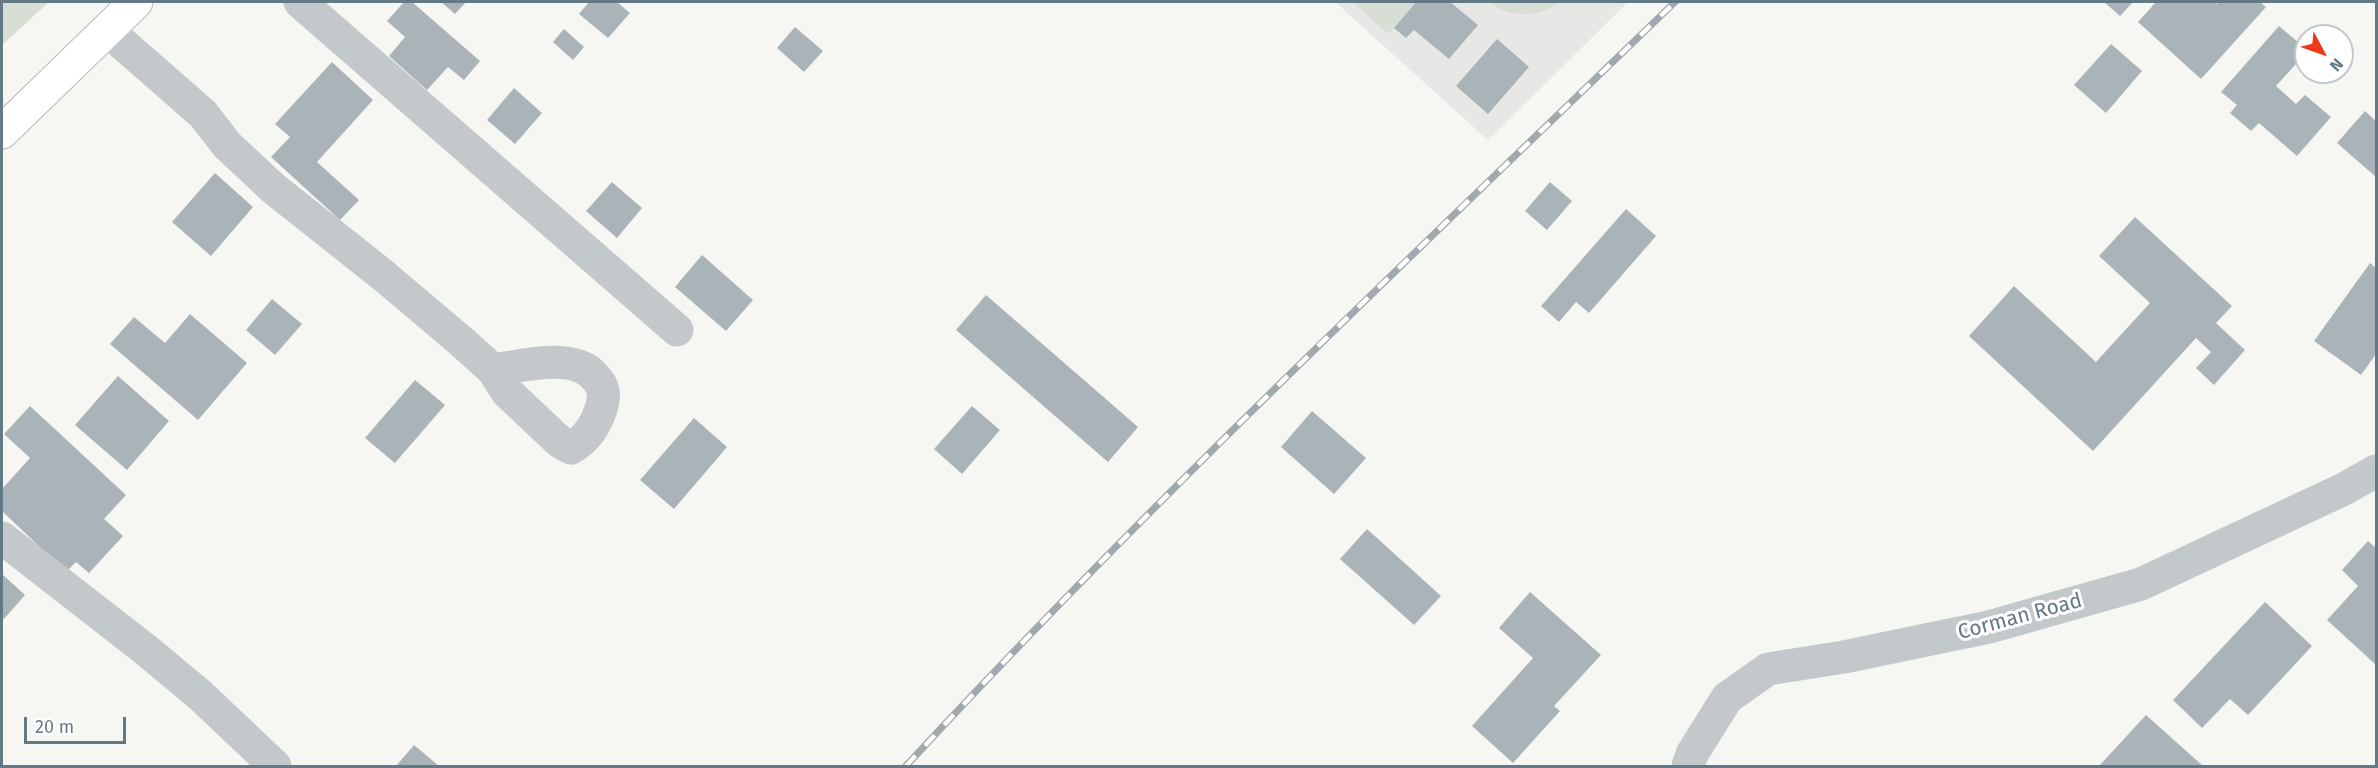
<!DOCTYPE html>
<html>
<head>
<meta charset="utf-8">
<style>
  body { margin:0 }
  #map { position:relative; width:2378px; height:768px; overflow:hidden; background:#f6f6f2; font-family:"Fira Sans",sans-serif }
  canvas { display:block }
  .frame { position:absolute; inset:0; border:3px solid #637985; pointer-events:none }
  .north { position:absolute; left:2294px; top:24px; width:60px; height:60px; box-sizing:border-box; background:#fff; border:2px solid #c1c9ce; border-radius:50%; rotate:131deg; font-size:16px; font-weight:700; line-height:24px; text-align:center; color:#637985 }
  .north::after { content:''; display:block; margin:auto; width:21px; height:27px; background:#ee391b; clip-path:polygon(50% 0,100% 100%,50% 72%,0 100%) }
  .scale { position:absolute; left:24px; top:717px; width:102px; height:27px; box-sizing:border-box; border:3px solid #637985; border-top:0; padding-left:8px; font-size:18px; line-height:21px; white-space:nowrap; color:#637985; -webkit-text-stroke:4px #fff; paint-order:stroke }
</style>
</head>
<body>
<div id="map">
<canvas width="2378" height="768"></canvas>
<div class="frame"></div>
<div class="north">N</div>
<div class="scale">20 m</div>
</div>
<script>
const ctx = document.querySelector('canvas').getContext('2d');
ctx.lineJoin = 'round';
function fillPath(path, color) {
  ctx.fillStyle = color;
  ctx.fill(path, 'evenodd');
}
function strokePath(path, color, width, dash) {
  ctx.strokeStyle = color;
  ctx.lineWidth = width;
  ctx.lineCap = dash ? 'butt' : 'round';
  ctx.setLineDash(dash || []);
  ctx.stroke(path);
}
function write(font, color, halo, rows, align = 'center') {
  ctx.font = font + ' "Fira Sans",sans-serif';
  ctx.lineWidth = 6;
  ctx.setLineDash([]);
  ctx.textBaseline = 'middle';
  ctx.strokeStyle = halo;
  ctx.fillStyle = color;
  for (const [text, x, y, turn = 0] of rows) {
    ctx.save();
    ctx.translate(x, y);
    ctx.rotate((+turn || 0) * Math.PI / 180);
    ctx.textAlign = isNaN(turn) ? turn : align;
    if (halo) ctx.strokeText(text, 0, 0);
    ctx.fillText(text, 0, 0);
    ctx.restore();
  }
}
fillPath(new Path2D(`
  M1335 2H1628L1488 140Z`), '#e7e8e6');
fillPath(new Path2D(`
  M2 2H49L2 45Z
  M1352 2H1416L1388 34Z
  M1490 2H1558C1542 19 1508 18 1490 2Z`), '#d8ded3');
fillPath(new Path2D(`
  M404 2H412L480 61 464 80 448 67 427 90 389 56 405 37 387 21Z
  M441 2H466L455 14Z
  M589 2H617L630 13 608 38 579 14Z
  M1416 2H1450L1478 25 1449 59 1414 30 1406 38 1394 28Z
  M2104 2H2133L2120 16Z
  M2156 2H2215L2217 4 2219 2H2260L2266 7 2201 79 2138 22Z
  M2279 26 2306 49V53L2276 86 2296 104 2305 95 2331 117 2297 156 2259 123 2251 131 2230 113 2237 105 2221 92Z
  M795 27 823 51 804 72 777 48Z
  M564 29 584 47 573 60 553 42Z
  M1497 39 1529 67 1488 114 1456 86Z
  M2111 44 2142 71 2106 113 2074 85Z
  M332 62 373 100 317 162 359 200 340 220 271 157 290 137 275 124Z
  M514 88 542 113 515 144 487 120Z
  M2365 111 2376 121V177L2337 143Z
  M215 173 253 207 211 256 172 222Z
  M612 182 642 208 617 238 586 211Z
  M1550 182 1572 201 1547 230 1525 211Z
  M1626 209 1656 236 1589 313 1576 302 1559 322 1541 306Z
  M2135 217 2232 306 2216 323 2245 350 2214 385 2196 368 2211 352 2196 338 2093 451 1969 336 2014 286 2096 362 2150 303 2099 256Z
  M702 255 753 300 726 331 675 287Z
  M2370 263 2376 268V354L2361 375 2314 341Z
  M986 295 1138 427 1108 462 956 330Z
  M272 299 302 324 275 355 246 330Z
  M190 314 247 363 198 420 110 344 134 317 165 343Z
  M118 376 169 421 127 470 75 425Z
  M415 380 445 405 395 463 365 438Z
  M30 406 126 495 104 519 123 536 89 573 76 562 66 572 2 511V489L30 458 4 434Z
  M972 406 1000 430 962 474 934 449Z
  M1312 411 1366 458 1334 494 1281 447Z
  M694 418 727 447 674 509 640 480Z
  M1367 529 1441 596 1414 625 1340 559Z
  M2368 541 2376 548V665L2327 620 2358 586 2342 570Z
  M2 574 25 595 4 619 2 616Z
  M1530 592 1601 655 1554 706 1560 711 1513 763 1472 726 1533 658 1499 628Z
  M2265 602 2312 646 2248 715 2230 699 2202 728 2173 700Z
  M2146 715 2203 766H2099Z
  M414 745 439 766H396Z`), '#aab4b8');
const major = new Path2D(`
  M2 132 136 2`);
strokePath(major, '#b6bbbe', 35);
strokePath(new Path2D(`
  M300 2 677 330
  M107 30 203 114 227 145 273 188 384 276 462 342 493 370 507 392 560 442 571 448C587 439 595 426 601 409 605 395 605 387 594 376 573 352 522 366 493 370
  M2 538 146 650 200 695 275 766
  M1688 766 1692 754 1727 698 1768 669 1844 657 1989 627 2141 584 2344 489 2376 471`), '#c3c8ca', 33);
strokePath(major, '#fff', 33);
const rail = new Path2D(`
  M906 766C1151 501 1415 253 1675 2`);
strokePath(rail, '#a1a9ae', 7);
strokePath(rail, '#fff', 4.5, [14]);
write('21px', '#637985', '#fff', [
  ["Corman Road",2020,617,-15]
]);
</script>
</body>
</html>
